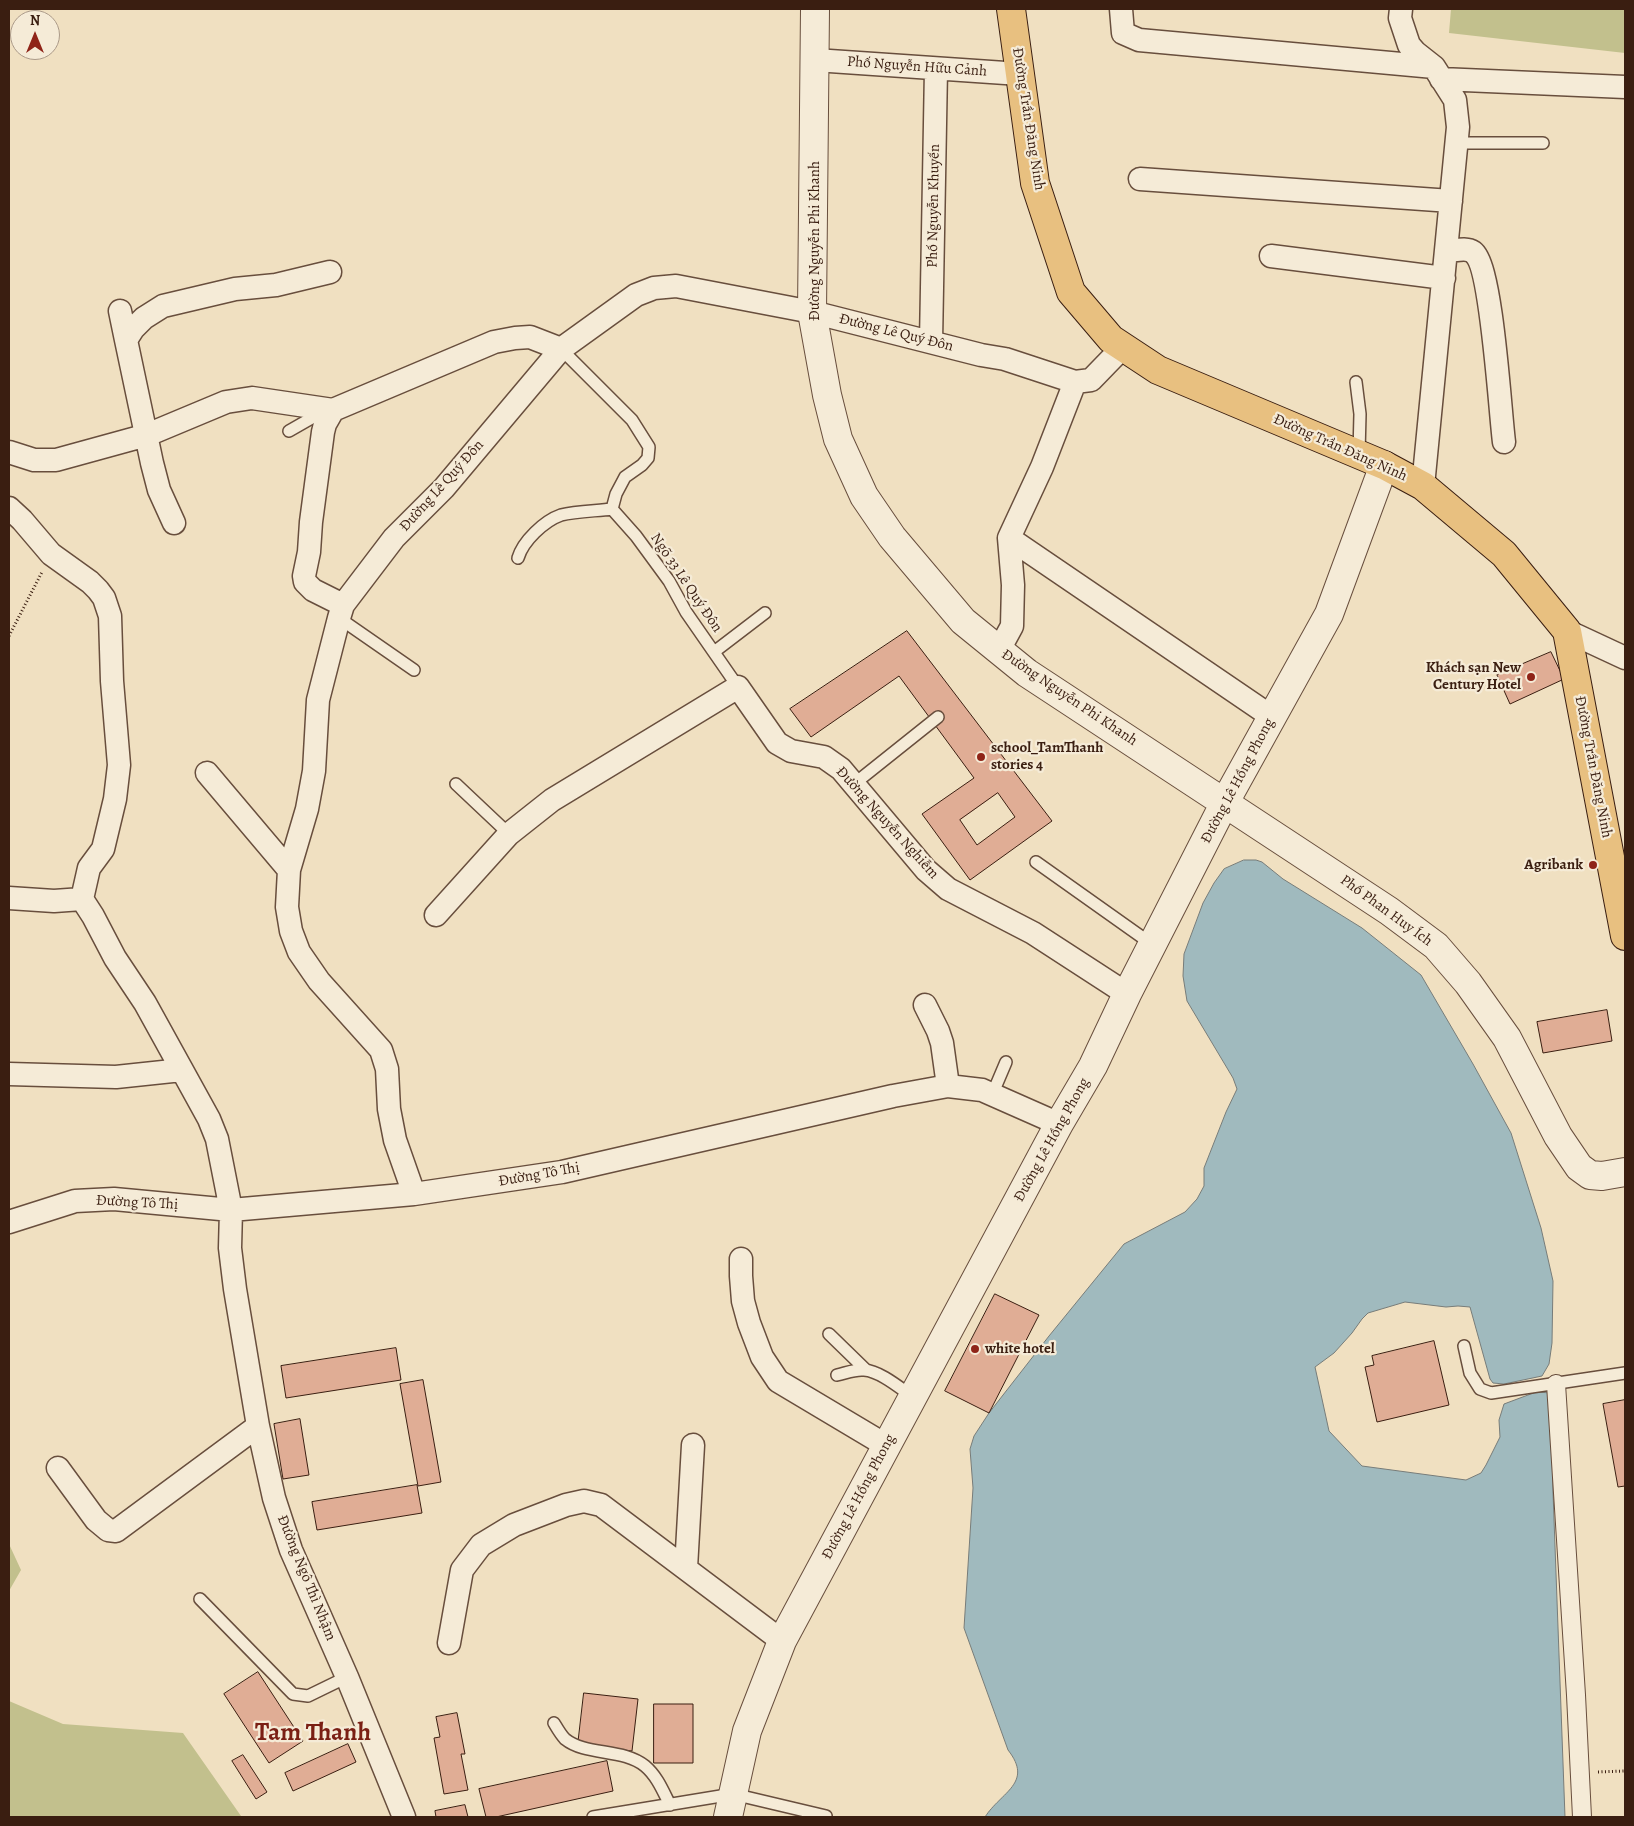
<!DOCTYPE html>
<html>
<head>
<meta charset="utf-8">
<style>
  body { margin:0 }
  #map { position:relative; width:1634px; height:1826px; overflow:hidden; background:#f0e0c1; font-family:Alegreya,serif }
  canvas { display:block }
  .frame { position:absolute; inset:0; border:10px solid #3a1e11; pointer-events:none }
  .north { position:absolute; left:10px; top:10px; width:50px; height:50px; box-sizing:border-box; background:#f5ebd7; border:1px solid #a98; border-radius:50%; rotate:0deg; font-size:14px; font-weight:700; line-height:20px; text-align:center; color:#3a1e11 }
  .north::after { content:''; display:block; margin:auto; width:18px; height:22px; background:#8f2418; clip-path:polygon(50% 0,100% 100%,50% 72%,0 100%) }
</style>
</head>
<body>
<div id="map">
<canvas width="1634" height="1826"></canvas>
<div class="frame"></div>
<div class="north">N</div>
</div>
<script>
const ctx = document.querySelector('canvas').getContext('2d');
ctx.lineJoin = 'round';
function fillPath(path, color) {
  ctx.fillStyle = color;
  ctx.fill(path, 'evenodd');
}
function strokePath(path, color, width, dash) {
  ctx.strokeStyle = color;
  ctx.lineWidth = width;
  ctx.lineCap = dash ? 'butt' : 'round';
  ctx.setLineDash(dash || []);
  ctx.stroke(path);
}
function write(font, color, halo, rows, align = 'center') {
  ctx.font = font + ' Alegreya,serif';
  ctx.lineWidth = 4.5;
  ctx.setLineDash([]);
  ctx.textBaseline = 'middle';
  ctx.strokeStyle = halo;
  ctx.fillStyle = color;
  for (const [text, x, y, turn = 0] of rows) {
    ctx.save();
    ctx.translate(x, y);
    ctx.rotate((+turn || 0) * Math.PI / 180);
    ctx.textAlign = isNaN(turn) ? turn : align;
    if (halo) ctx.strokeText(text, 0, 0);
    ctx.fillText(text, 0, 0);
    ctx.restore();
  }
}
fillPath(new Path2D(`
  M1451 9H1625V53L1449 33Z
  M9 1544 21 1570 9 1591Z
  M9 1701 63 1724 183 1733 241 1816 258 1817H9Z`), '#c2c08d');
const water = new Path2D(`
  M1244 860H1256L1262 862 1283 879 1362 928 1421 975 1473 1064 1511 1133 1541 1228 1553 1281 1552 1343 1549 1364 1542 1376 1504 1384 1493 1383 1490 1379 1470 1307 1458 1306 1446 1307 1405 1302 1368 1313 1362 1319 1352 1333 1334 1353 1315 1367 1329 1431 1362 1466 1466 1480 1481 1473 1486 1465 1500 1437 1499 1420 1504 1404 1536 1392 1552 1393 1553 1492 1565 1817H985C1001 1792 1034 1783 1008 1750L964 1628 973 1488 970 1449 974 1436 989 1413 1049 1336 1124 1244 1185 1212 1197 1199 1204 1186V1168L1226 1112 1237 1089 1233 1078 1187 1001 1183 976 1184 954 1203 903 1214 883 1224 869Z`);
fillPath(water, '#a0babe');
strokePath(water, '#777c79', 1);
const building = new Path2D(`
  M907 631 1052 821 970 880 922 814 974 778 899 676 811 737 790 709ZM998 793 1015 817 977 845 960 820Z
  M1551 652 1564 679 1510 704 1497 675Z
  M1607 1010 1612 1041 1543 1053 1537 1022Z
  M995 1294 1039 1315 989 1413 945 1391Z
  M1434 1341 1449 1405 1377 1422 1365 1367 1374 1365 1372 1356Z
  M396 1348 401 1380 286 1398 281 1366Z
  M423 1380 441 1482 418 1486 400 1384Z
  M1625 1400V1486L1618 1487 1603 1404Z
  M300 1419 309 1475 283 1479 274 1424Z
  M417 1485 422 1513 317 1530 312 1502Z
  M258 1672 303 1741 269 1763 224 1694Z
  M584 1693 638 1699 632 1751 578 1745Z
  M654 1704H693V1763H654Z
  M457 1713 465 1754H461L468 1790 444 1794 434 1738 440 1737 436 1717Z
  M348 1744 356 1762 293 1791 285 1773Z
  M243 1755 267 1792 256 1799 232 1761Z
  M607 1761 613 1791 496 1817H486L479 1789Z
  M465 1805 468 1817H436L435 1811Z`);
fillPath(building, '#e0ad95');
strokePath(building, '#3a1e11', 1);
const service = new Path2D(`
  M1457 143H1543
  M561 349 632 420 649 447 648 458 642 465 625 477 616 494 612 509 636 536 669 581 686 612 738 687
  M1356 382 1360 414 1359 453
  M289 431 324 411
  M518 558C523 541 544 521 561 515 576 511 597 511 612 509
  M339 618 414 670
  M714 652 765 613
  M456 784 509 834
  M854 784 938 717
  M1036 862 1153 945
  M992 1095 1006 1062
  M829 1334 866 1370
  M1464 1346 1470 1373 1480 1389 1491 1393 1625 1373
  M837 1375C846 1373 855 1369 864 1370 880 1371 900 1388 913 1397
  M200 1599 293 1694 308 1696 347 1677
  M554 1723C557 1728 561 1735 565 1739 586 1756 623 1748 645 1766 657 1776 663 1791 670 1805
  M593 1817 733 1794 826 1816`);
const pedestrian = new Path2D(`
  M1556 1384 1576 1695 1582 1817`);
const minor = new Path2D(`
  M1121 9 1123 33 1139 40 1434 67
  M1401 9 1400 18 1409 45 1415 52 1434 67 1455 100 1458 127 1423 486
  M815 60 1020 74
  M1441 79 1625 87
  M1140 179 1451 201
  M1446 251C1454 251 1466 247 1473 252 1492 266 1500 412 1504 442
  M1271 256 1444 278
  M120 311 126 340
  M931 342 936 69
  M333 410 325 424 323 432 311 522 309 552 304 576 305 582 313 590 343 605
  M9 452 34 460H56L147 435 226 402 252 398 333 410 494 342 515 338 530 337 561 349
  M9 508 22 520 51 554 90 582 98 590 104 598 110 616 112 681 119 765 115 799 103 849 89 868 82 899 93 916 115 958 145 1003 182 1070 209 1119 217 1139 231 1210 230 1248 235 1289 258 1426 274 1498 291 1550 347 1677 404 1817
  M174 523 159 490 152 463 126 340 133 329 144 318 163 306 235 289 276 285 330 272
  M1009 538 1272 717
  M1567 631 1625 658
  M999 650 1012 626 1013 585 1009 538 1042 467 1075 382
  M207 773 289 870
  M9 898 54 901 82 899
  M436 915 509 834 552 800 738 687 777 743 791 751 824 757 841 769 926 870 948 889 1033 933 1127 994
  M925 1005 938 1031 942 1043 948 1086
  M9 1074 116 1077 182 1070
  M414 1194 395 1140 389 1109 387 1069 381 1050 319 981 299 952 291 931 287 907 289 870 307 809 314 771 318 700 339 618 343 605 394 538 444 488 561 349 636 295 654 288 676 286 812 312 981 355 1005 359 1075 382 1091 380 1123 347
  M9 1222 75 1201 114 1199 231 1210 414 1194 562 1172 893 1096 948 1086 982 1090 1059 1124
  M741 1259V1276L743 1301 749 1323 762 1357 778 1381 887 1446
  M58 1468 96 1520 108 1530 116 1531 258 1426
  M686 1568 693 1445
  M449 1643 462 1570 481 1545 514 1525 566 1505 584 1501 601 1505 782 1641`);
const tertiary = new Path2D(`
  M815 9 812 312 827 395 838 439 864 496 892 537 963 621 1027 673 1389 911 1436 946 1468 983 1507 1038 1558 1136 1579 1167 1590 1175 1602 1176 1625 1172
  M728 1817 747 1731 782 1641 1059 1124 1093 1066 1127 994 1225 802 1329 614 1384 465`);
const primary = new Path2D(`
  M1011 9 1035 183 1071 292 1111 339 1158 370 1384 465 1423 486 1504 554 1567 631 1625 936`);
strokePath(service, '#684e3d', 14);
strokePath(pedestrian, '#684e3d', 20);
strokePath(minor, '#684e3d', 25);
strokePath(tertiary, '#684e3d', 30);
strokePath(primary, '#3a1e11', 30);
strokePath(new Path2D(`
  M9 636 42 572
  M1598 1772 1625 1771`), '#3a1e11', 3, [1, 2.5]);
strokePath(service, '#f5ebd7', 11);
strokePath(pedestrian, '#f5ebd7', 18);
strokePath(minor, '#f5ebd7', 22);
strokePath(tertiary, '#f5ebd7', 28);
strokePath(primary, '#e8c080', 28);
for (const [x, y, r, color] of [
  [1531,677,5,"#8f2418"],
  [981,757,5,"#8f2418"],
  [1593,865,5,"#8f2418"],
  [975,1349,5,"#8f2418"]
]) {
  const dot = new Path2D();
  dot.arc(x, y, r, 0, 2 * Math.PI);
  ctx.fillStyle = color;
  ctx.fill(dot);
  strokePath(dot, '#f5ebd7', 2);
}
write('15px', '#3a1e11', '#f5ebd7', [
  ["Phố Nguyễn Hữu Cảnh",917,67,4],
  ["Đường Trần Đăng Ninh",1028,119,81],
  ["Phố Nguyễn Khuyến",934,206,-89],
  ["Đường Nguyễn Phi Khanh",815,241,-90],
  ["Đường Lê Quý Đôn",896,333,14],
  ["Đường Trần Đăng Ninh",1340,448,24],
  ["Đường Lê Quý Đôn",442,486,-48],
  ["Ngõ 33 Lê Quý Đôn",686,583,56],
  ["Đường Nguyễn Phi Khanh",1069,698,34],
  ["Đường Trần Đăng Ninh",1593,767,79],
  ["Đường Lê Hồng Phong",1238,781,-62],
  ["Đường Nguyễn Nghiễm",887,823,48],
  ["Phố Phan Huy Ích",1386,911,36],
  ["Đường Lê Hồng Phong",1052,1140,-61],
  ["Đường Tô Thị",539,1175,-10],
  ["Đường Tô Thị",137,1203,3],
  ["Đường Lê Hồng Phong",859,1497,-62],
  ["Đường Ngô Thì Nhậm",306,1578,68]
]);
write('bold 15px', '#3a1e11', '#f5ebd7', [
  ["Khách sạn New",1521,668],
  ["Century Hotel",1521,685],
  ["school_TamThanh",991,748,"left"],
  ["stories 4",991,765,"left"],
  ["Agribank",1583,865],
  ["white hotel",985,1349,"left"]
], 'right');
write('bold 25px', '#7a1f14', '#f5ebd7', [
  ["Tam Thanh",313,1734]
]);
</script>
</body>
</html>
